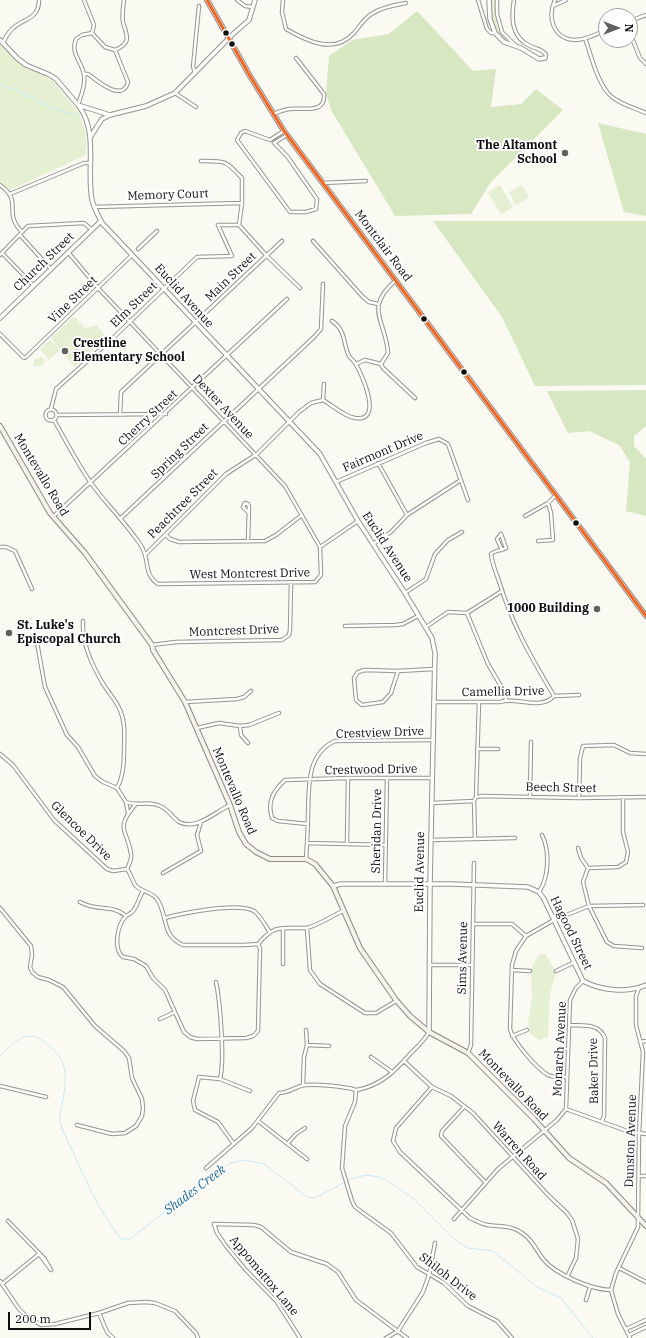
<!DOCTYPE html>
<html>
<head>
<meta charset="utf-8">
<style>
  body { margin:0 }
  #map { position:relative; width:646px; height:1338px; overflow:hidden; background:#faf9f2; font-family:"IBM Plex Serif",serif }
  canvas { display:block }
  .north { position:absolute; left:598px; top:8px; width:40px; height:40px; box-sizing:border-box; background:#fff; border:1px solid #9f9f9f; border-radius:50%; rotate:90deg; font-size:11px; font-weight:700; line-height:16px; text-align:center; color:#0e0e0e }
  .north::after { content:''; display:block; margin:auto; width:14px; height:18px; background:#61605e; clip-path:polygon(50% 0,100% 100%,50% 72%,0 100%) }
  .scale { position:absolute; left:8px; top:1312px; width:83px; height:18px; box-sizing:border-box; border:2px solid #0e0e0e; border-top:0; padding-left:5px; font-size:12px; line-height:14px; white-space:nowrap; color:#0e0e0e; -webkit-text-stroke:3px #fff; paint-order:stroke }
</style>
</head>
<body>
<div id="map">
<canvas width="646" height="1338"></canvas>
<div class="north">N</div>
<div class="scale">200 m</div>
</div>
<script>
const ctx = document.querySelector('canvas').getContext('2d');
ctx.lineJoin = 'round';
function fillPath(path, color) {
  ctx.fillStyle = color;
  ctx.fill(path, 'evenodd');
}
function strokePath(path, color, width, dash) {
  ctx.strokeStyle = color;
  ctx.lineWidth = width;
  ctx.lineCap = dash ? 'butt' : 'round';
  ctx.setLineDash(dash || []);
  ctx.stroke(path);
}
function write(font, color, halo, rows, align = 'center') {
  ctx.font = font + ' "IBM Plex Serif",serif';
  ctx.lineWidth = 4;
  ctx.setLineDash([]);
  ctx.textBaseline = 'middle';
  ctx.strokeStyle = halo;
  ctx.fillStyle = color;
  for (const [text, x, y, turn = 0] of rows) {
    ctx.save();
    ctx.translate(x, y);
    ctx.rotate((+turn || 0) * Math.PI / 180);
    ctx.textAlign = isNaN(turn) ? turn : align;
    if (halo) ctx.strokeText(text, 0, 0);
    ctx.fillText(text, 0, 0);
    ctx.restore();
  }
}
fillPath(new Path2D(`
  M491 0H496C496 17 497 33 512 43 492 39 491 16 491 0Z
  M0 42 26 66 53 81 79 113 86 134V155L10 190 0 182Z
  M500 185 513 207 501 215 488 192Z
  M522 185 529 198 516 205 509 192Z
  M74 316 85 328 97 325 107 338 74 367 51 338Z
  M50 340 60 350 49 360 40 349Z
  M41 357 45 360 44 364 40 366H33L34 360Z
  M545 953 556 972 550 995 548 1037 539 1040 530 1033 528 1022 532 998 531 969 538 956Z`), '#e5f0d3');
fillPath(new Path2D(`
  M417 11 473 71 496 69 491 107 521 104 536 89 563 110 491 182 471 214 395 216 331 110 326 94 329 56 352 40 389 34Z
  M598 123 646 134V216L624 212Z
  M433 221H646V385L535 386 502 317Z
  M646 390V426L634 436V446L646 459V516L626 511 630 462 619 445 589 431 568 433 547 391Z`), '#d6e7c2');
strokePath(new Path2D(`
  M0 84C27 92 51 112 78 115
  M0 1056C12 1044 26 1028 43 1041 70 1060 67 1076 62 1105 61 1110 59 1118 60 1123 64 1135 71 1147 76 1159 90 1189 100 1212 121 1239H130L211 1176 231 1163 244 1160 264 1164 307 1197 315 1198 345 1182
  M347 1180 366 1175 379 1177 391 1183 415 1200 455 1240 468 1248 493 1251 537 1287 561 1298 593 1338`), '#cae8f3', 1);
const minor = new Path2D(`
  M84 0 94 25 92 33
  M237 0 245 6 253 7
  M283 0 282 12 286 29C307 41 334 55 354 33 360 26 364 18 373 13 383 7 394 5 406 3
  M478 0 487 29 491 33H495
  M497 0V14L502 32 515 45
  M514 0C511 18 511 37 530 46 536 49 543 49 546 55L545 58
  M555 0C547 17 553 39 575 40 586 40 597 34 606 30
  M553 6 566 0
  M630 21 646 15
  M630 33 640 58 646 64
  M585 38C591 55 598 86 612 97 622 105 635 108 646 113
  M3 43C5 38 8 33 12 29 23 18 39 20 39 0
  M195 72 193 67 199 6
  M84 74H88C97 81 123 103 128 82L115 50
  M175 93 196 107
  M78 105C81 96 86 84 84 75 82 61 70 54 76 39L82 35 92 33 105 47 115 50C132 43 127 36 123 22 122 16 123 7 124 0
  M273 114C278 112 283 110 289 109 302 107 326 115 324 94L296 58
  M284 131 270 140 245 131 241 133 237 140 290 212H306L316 209 317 199 287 156 274 143 287 135
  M201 161C226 161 225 160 242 178V203L239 225 266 255 300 288
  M322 183 366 181
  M0 185C24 202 2 212 22 232
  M10 194 84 163H89
  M94 207 242 203
  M20 235 50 268
  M313 241 362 296 369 302 378 304
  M138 249 157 231
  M68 252 98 288 285 486 320 547
  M2 253 33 285
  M0 255 28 226 84 223 92 230
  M0 334 24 358 26 357 132 255
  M356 364 365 360 381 364 383 368 415 398
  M381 364 388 353C386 320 363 309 396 280
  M323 400 324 384
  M51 409 56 389 114 337 197 257 232 256 218 225H239
  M45.5 415a5.5 5.5 0 1 1 11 0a5.5 5.5 0 1 1-11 0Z
  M57 415 166 414
  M120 415 121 392 282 241
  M54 420C66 441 77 463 91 483 106 504 125 522 140 544 151 559 142 573 158 584L315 582 321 575 320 547 358 521
  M378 463 407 515
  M336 482 426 443 439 439 448 444 468 500
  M248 512 243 507 245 503 248 504 249 507 248 540
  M54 516 287 299
  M525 516 548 503
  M121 518 314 337 321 329 323 284
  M166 535 170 539 179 542 265 541 276 535 302 515
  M538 541 553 540 551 513 548 503 556 495
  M373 544 391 532 407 515 461 480
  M0 547H6L15 551 32 589
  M502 550 497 539 501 534 506 548C501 551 495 550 491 554 492 563 496 573 499 581 512 625 531 657 554 696
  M146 554 226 474 257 454 299 412 311 403 323 400C332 405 345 417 355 418 384 423 362 374 355 363 354 361 351 359 349 356 343 344 346 330 332 321
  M405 593 426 579 435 554 448 540 462 532
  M467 613 488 664 505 693 506 700
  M83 621C82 643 91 663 102 682 107 691 116 700 120 710 126 723 124 738 124 753 124 764 123 778 117 788
  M345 626 396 625 403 624 418 616
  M426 627 448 612 467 613 502 591
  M36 637 45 687 67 735 78 747 95 776 103 782 117 788 126 802 128 813
  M152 645 176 642 282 640 289 635 290 630 291 583
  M398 671 391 693 383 702 362 705 356 700 354 678 358 672 365 670 398 671 434 669
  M185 702 237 699 244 697 251 691
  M434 702H500C515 696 541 711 554 696L579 695
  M240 726 241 735 248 743
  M197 728 219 723 240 726 249 725 279 713
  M477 749H498
  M0 754 13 765 54 820 107 869 113 871 127 869C129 865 132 859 131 854 128 830 114 830 135 805
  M530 796 531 742
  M476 797 482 796 579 798 646 797
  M623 797V832L628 852 626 862 618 867 588 868 583 882 589 906 607 942 614 946 642 948
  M579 798 580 758 583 746 614 745 630 753 646 754
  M126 802C138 807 148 800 160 806 168 809 172 817 179 822 196 831 215 812 230 805
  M432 803 474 801
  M308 824 278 821 272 818C267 802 273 791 285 780L348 778H432
  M475 839 474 801 476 797 479 702
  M431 840 515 838
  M307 843 386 845
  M347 843 348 778
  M578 848 581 858 588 868
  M306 859C307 844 308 830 308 815 309 788 306 754 335 741L433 740
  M127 869C131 874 132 881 136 886 142 892 152 892 157 899 169 917 160 934 183 945H244L258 944C276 923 281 929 306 928 315 927 334 915 343 911
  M163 873 201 851 197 835 201 822
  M385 884 387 778
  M143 891C140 896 138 903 135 908 133 913 129 914 126 916 117 925 113 949 123 957L134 959 146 966 153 978 165 990 184 1032 190 1037 197 1039 246 1038 253 1036 258 1031 260 948 258 944
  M539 892C549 877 550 851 542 835
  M80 902C97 912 113 904 126 916
  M0 908 31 946 32 955 30 967 32 972 38 977 49 980 63 987 95 1026 124 1051 129 1058 132 1078 142 1099 143 1108 142 1116 136 1126 125 1133 112 1134 77 1125
  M165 918C183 913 237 902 254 911 260 915 265 925 269 931
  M473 924H512L526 936
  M283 928V964
  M307 928 310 970 320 984 365 1013H376L396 1001
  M429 965H472
  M512 970 530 971
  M556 971 573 963
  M216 982C220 1001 225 1061 220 1079
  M160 1019 175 1012
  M570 1025C584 1026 599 1023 605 1038L604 1116 602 1121
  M512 1036 527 1030
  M640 1042 646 1041
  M307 1045 329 1046
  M558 1049H568
  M468 1053 471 1045 474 863
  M371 1057 392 1072
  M405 1062 432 1087 451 1096 473 1113 548 1195 567 1213 572 1220 578 1239 576 1258 568 1275
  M567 1077C561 1077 553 1078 548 1075 536 1068 513 1041 510 1029L512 965 516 951 526 936 554 920 589 906 643 905
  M303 1085 304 1057 307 1045 306 1030
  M0 1086 46 1097
  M432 1087 396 1128 393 1141 400 1152 470 1218C475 1220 481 1224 487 1225 499 1227 512 1225 522 1233 533 1240 536 1250 543 1259 555 1274 592 1290 611 1290
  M356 1090 355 1102 345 1126 342 1168 352 1201 355 1207 391 1233 417 1267 444 1283 468 1306 497 1321 512 1338
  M464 1107 442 1131 441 1136 485 1182
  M566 1109 627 1131 646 1134
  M258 1121 307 1159
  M288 1143 296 1134 305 1128
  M234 1144 218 1122 195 1110 193 1101 199 1077 220 1079 250 1091
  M206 1168 252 1128 279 1093C289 1093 296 1086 305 1085 318 1084 335 1086 348 1088 351 1088 354 1090 357 1090 382 1085 395 1071 411 1053 418 1046 424 1041 429 1032
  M638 1176H646
  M454 1219 498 1169 557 1120 566 1109 570 1000 576 988 583 981
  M619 1268 646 1282
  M0 1281 19 1309 26 1316 41 1325 55 1324 99 1313 128 1303 146 1302 155 1303 175 1311 196 1333 198 1338
  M2 1284 39 1254 51 1270 44 1258 8 1221
  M611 1290 616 1273 638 1227V1219L639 1134 643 1052 636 1025V996L639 988
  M611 1290 618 1314 630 1338
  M586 1300 590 1287
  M99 1313 107 1332 113 1338
  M626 1329 646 1320
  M629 1335 646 1327
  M300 1338 277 1302 245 1269 226 1246 217 1233 214 1224 254 1225 261 1227 291 1252 327 1264 338 1272 356 1300 407 1338
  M386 1338 398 1331 423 1292 429 1275 435 1243`);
const tertiary = new Path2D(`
  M489 0 490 19 495 33 504 42 521 48 539 59 545 58
  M0 40 17 58 26 65 50 75 56 79 78 105 110 115
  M78 105C99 131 86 169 92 200 94 208 98 215 102 223L320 454 358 521 405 593 432 638 435 653 430 884 429 1032
  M91 136 102 119 110 115 146 106 175 93 233 34 249 20 255 0
  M0 318 101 221
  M333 886 341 884H452L528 887 539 892 544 899 583 981C602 991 627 993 646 985`);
const secondary = new Path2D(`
  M207 0 250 76 284 131 646 616
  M0 426 50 513 85 553 152 645 153 650 185 702 230 805 239 832 246 844 256 852 270 859H306L315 864 333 886 360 948 396 1000 410 1016 429 1032 468 1053 534 1119 569 1158 606 1183 646 1226`);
strokePath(minor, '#949491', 4.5);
strokePath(tertiary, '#949491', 5.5);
strokePath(secondary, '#8b8a87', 6);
strokePath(minor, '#fefefd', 2.5);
strokePath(tertiary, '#fefefd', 3.5);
strokePath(secondary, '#f5f3ea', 4);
strokePath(new Path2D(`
  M207 0 250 76 284 131 646 616`), '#f26522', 3);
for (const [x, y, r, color] of [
  [226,33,3.5,"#0e0e0e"],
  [232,44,3.5,"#0e0e0e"],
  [565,153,4,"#61605e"],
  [424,319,3.5,"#0e0e0e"],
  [65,351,4,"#61605e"],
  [464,372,3.5,"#0e0e0e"],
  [576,523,3.5,"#0e0e0e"],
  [597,609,4,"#61605e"],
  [9,633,4,"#61605e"]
]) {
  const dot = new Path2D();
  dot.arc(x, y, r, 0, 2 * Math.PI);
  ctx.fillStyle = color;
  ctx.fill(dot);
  strokePath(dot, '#fff', 1.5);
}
write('bold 12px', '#0e0e0e', '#fff', [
  ["The Altamont",557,146],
  ["School",557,160],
  ["Crestline",73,344,"left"],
  ["Elementary School",73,358,"left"],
  ["1000 Building",589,609],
  ["St. Luke's",17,626,"left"],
  ["Episcopal Church",17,640,"left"]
], 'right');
write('12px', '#0e0e0e', '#fff', [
  ["Memory Court",168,195,-2],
  ["Montclair Road",383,246,53],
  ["Church Street",44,262,-44],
  ["Main Street",231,277,-44],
  ["Euclid Avenue",184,296,48],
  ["Vine Street",73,300,-44],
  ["Elm Street",134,305,-44],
  ["Dexter Avenue",223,407,47],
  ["Cherry Street",148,418,-43],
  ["Spring Street",180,451,-44],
  ["Fairmont Drive",383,452,-23],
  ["Montevallo Road",41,475,59],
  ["Peachtree Street",183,504,-45],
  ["Euclid Avenue",387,547,57],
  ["West Montcrest Drive",250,574,-1],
  ["Montcrest Drive",234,631,-2],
  ["Camellia Drive",503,692,-1],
  ["Crestview Drive",380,733,-2],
  ["Crestwood Drive",371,770,-1],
  ["Beech Street",561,788,1],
  ["Montevallo Road",234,791,67],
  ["Glencoe Drive",81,831,44],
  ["Sheridan Drive",377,831,-89],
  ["Euclid Avenue",420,872,-89],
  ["Hagood Street",571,933,64],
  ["Sims Avenue",463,958,-89],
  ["Monarch Avenue",560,1049,-87],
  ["Baker Drive",594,1071,-91],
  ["Montevallo Road",513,1085,46],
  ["Dunston Avenue",631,1141,-88],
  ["Warren Road",519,1151,48],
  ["Appomattox Lane",264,1276,50],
  ["Shiloh Drive",448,1277,38]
]);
write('italic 13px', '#1b6a9c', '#fff', [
  ["Shades Creek",195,1190,-37]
]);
</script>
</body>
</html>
